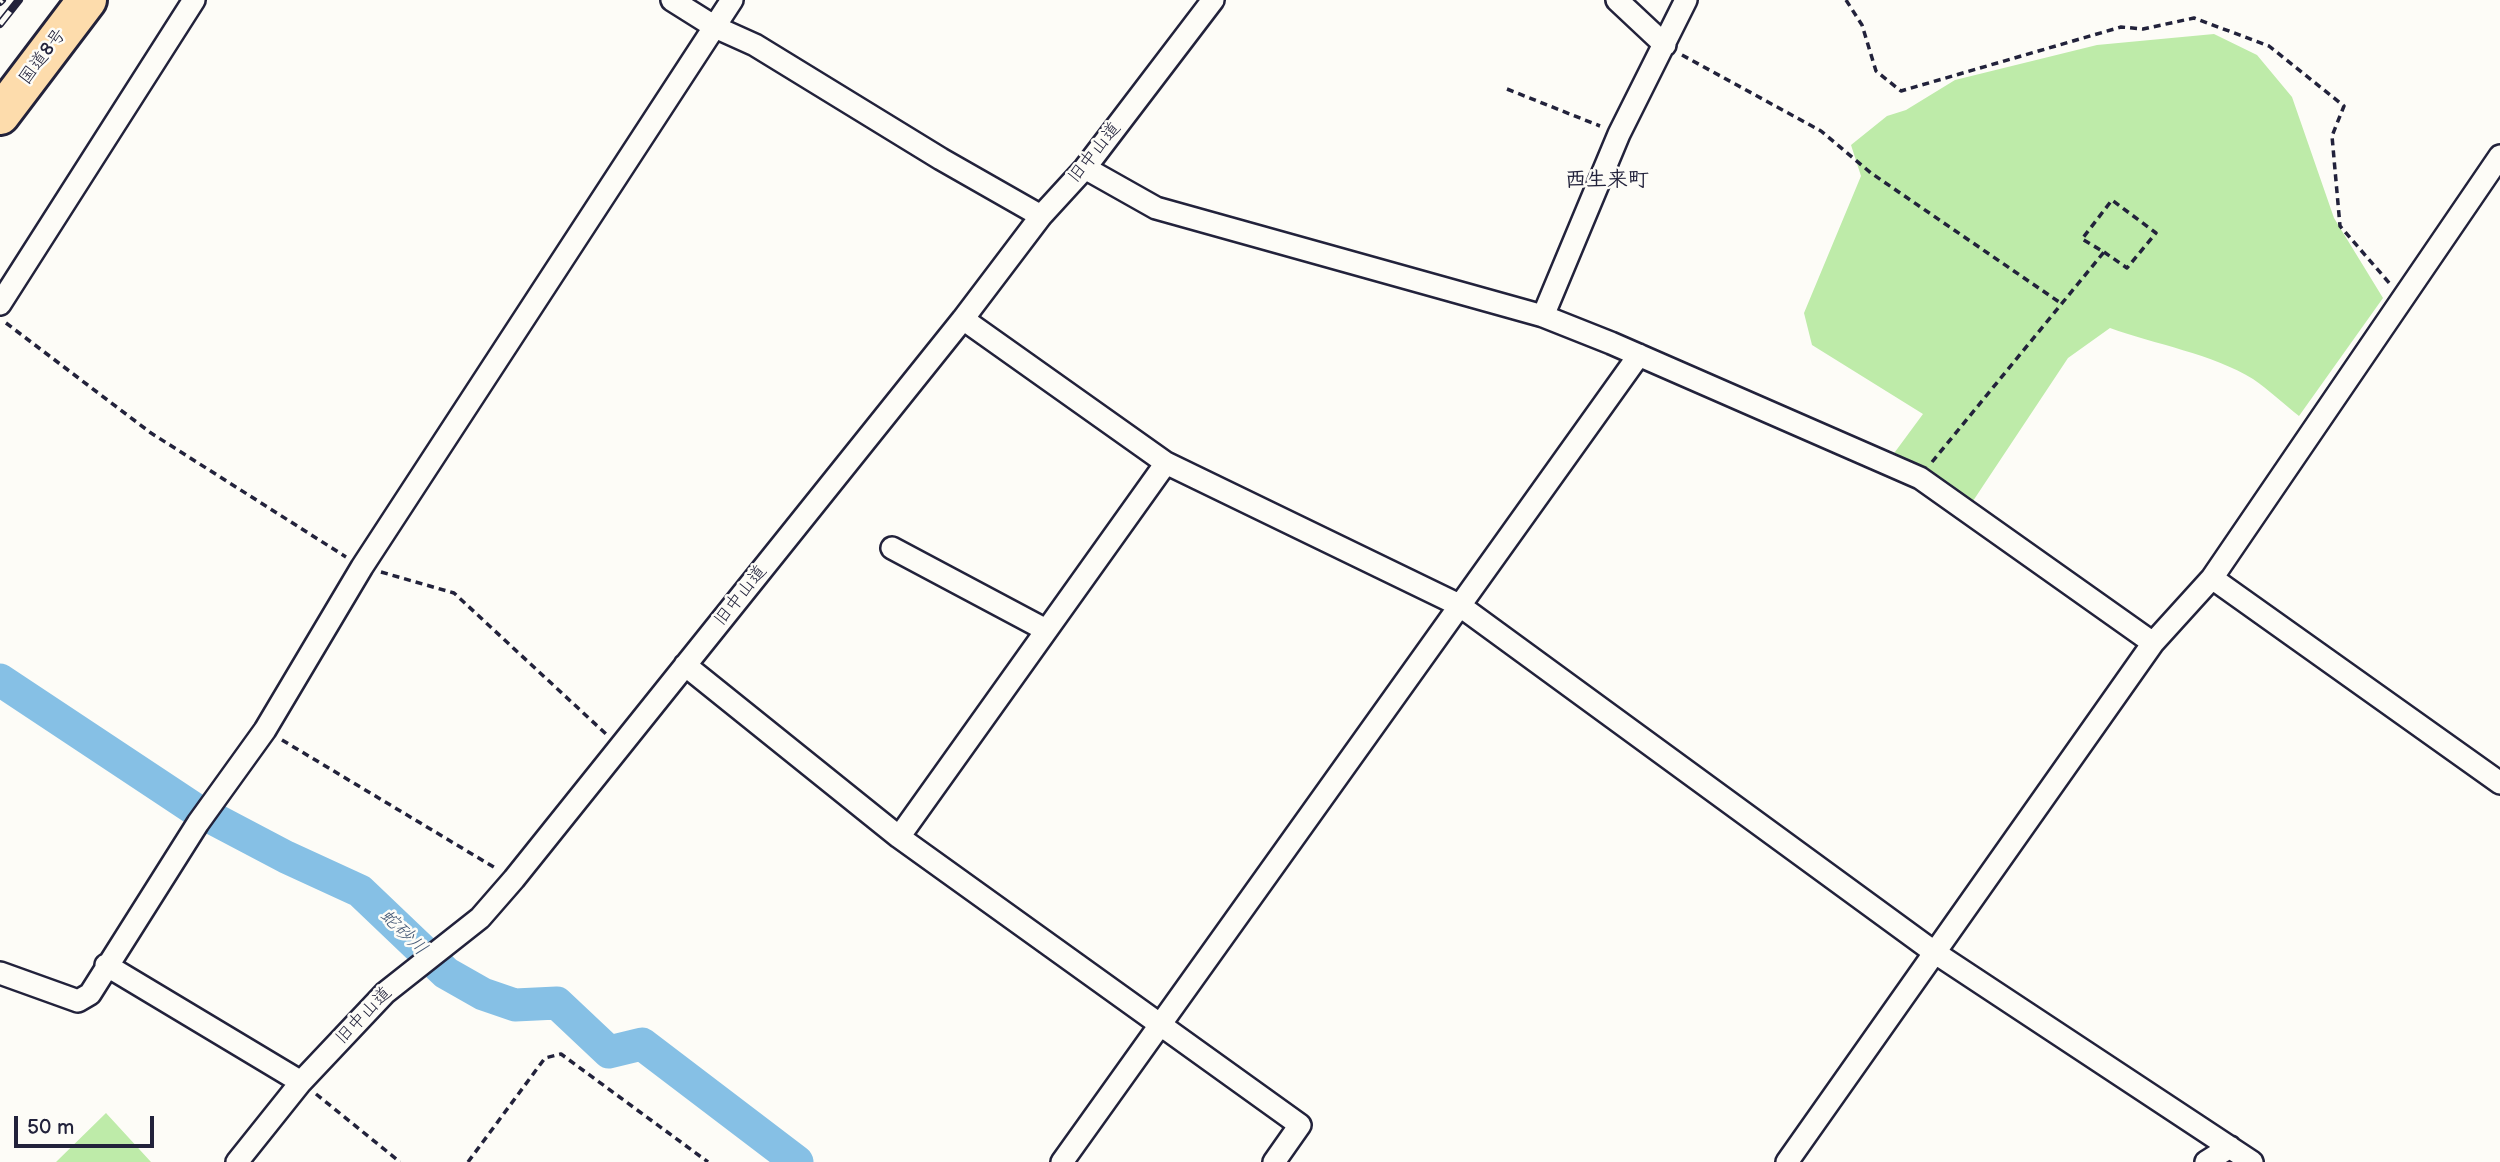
<!DOCTYPE html>
<html>
<head>
<meta charset="utf-8">
<style>
  body { margin:0 }
  #map { position:relative; width:2500px; height:1162px; overflow:hidden; background:#fdfcf7; font-family:"Balsamiq Sans",sans-serif }
  canvas { display:block }
  .scale { position:absolute; left:14px; top:1116px; width:140px; height:32px; box-sizing:border-box; border:4px solid #22223b; border-top:0; padding-left:9px; font-size:21px; line-height:24px; white-space:nowrap; color:#22223b; -webkit-text-stroke:5px #fdfcf7; paint-order:stroke }
</style>
</head>
<body>
<div id="map">
<canvas width="2500" height="1162"></canvas>
<div class="scale">50 m</div>
</div>
<script>
const ctx = document.querySelector('canvas').getContext('2d');
ctx.lineJoin = 'round';
function fillPath(path, color) {
  ctx.fillStyle = color;
  ctx.fill(path, 'evenodd');
}
function strokePath(path, color, width, dash) {
  ctx.strokeStyle = color;
  ctx.lineWidth = width;
  ctx.lineCap = dash ? 'butt' : 'round';
  ctx.setLineDash(dash || []);
  ctx.stroke(path);
}
function write(font, color, halo, rows, align = 'center') {
  ctx.font = font + ' "Balsamiq Sans","Klee One",sans-serif';
  ctx.lineWidth = 5;
  ctx.setLineDash([]);
  ctx.textBaseline = 'middle';
  ctx.strokeStyle = halo;
  ctx.fillStyle = color;
  for (const [text, x, y, turn = 0] of rows) {
    ctx.save();
    ctx.translate(x, y);
    ctx.rotate((+turn || 0) * Math.PI / 180);
    ctx.textAlign = isNaN(turn) ? turn : align;
    if (halo) ctx.strokeText(text, 0, 0);
    ctx.fillText(text, 0, 0);
    ctx.restore();
  }
}
fillPath(new Path2D(`
  M2214 34 2257 55 2292 97 2334 218 2383 298 2299 416C2284 404 2269 390 2253 379 2213 354 2154 344 2110 328L2068 358 1971 504 1892 456 1923 414 1812 345 1804 313 1861 176 1851 145 1887 116 1906 110 1955 80 2097 45Z
  M106 1113 151 1162H56Z`), '#beeba9');
strokePath(new Path2D(`
  M0 680 193 808 286 857 360 891 446 973 483 994 515 1005 557 1003 609 1052 642 1044 797 1162`), '#86c0e5', 33);
const street = new Path2D(`
  M672 0 715 27 755 45 941 159 1041 216
  M1617 0 1665 45
  M1085 168 1156 208 1543 316 1611 343 1920 478 2153 643
  M0 304 194 0
  M1543 316 1619 134 1686 0
  M963 319 1166 463 1459 605 1934 952 2252 1162
  M892 548 1046 630
  M2212 578 2500 783
  M685 665 899 837 1300 1125 1274 1162
  M899 837 1166 463
  M106 965 301 1082
  M0 973 78 1001 90 994 198 823 265 730 362 567 732 0
  M237 1162 301 1082 385 993 480 918 514 879 963 319 1041 216 1085 168 1213 0
  M1062 1162 1639 355
  M1787 1162 2153 643 2212 578 2500 156
  M2206 1162 2230 1147`);
const highway = new Path2D(`
  M0 115 87 0`);
strokePath(street, '#22223b', 26);
strokePath(highway, '#22223b', 44);
strokePath(new Path2D(`
  M1846 0 1862 25 1876 71 1901 91 2121 27 2143 29 2194 18 2269 46 2344 106 2332 136 2340 226 2391 285
  M1682 55 1821 131 1871 173 2062 304
  M1507 89 1600 126
  M6 323 151 433 346 557
  M1932 462 2104 252 2082 239 2112 200 2156 233 2127 268 2104 252
  M381 572 454 593 606 734
  M282 740 497 869
  M316 1094 400 1162
  M468 1162 545 1058 561 1054 708 1162`), '#22223b', 3.5, [7, 5]);
strokePath(street, '#fdfcf7', 21);
strokePath(highway, '#fddcac', 38);
const rail = new Path2D(`
  M0 2 2 0
  M0 24 19 0`);
strokePath(rail, '#22223b', 8);
strokePath(rail, '#fdfcf7', 5, [16]);
write('18px', '#22223b', '#fdfcf7', [
  ["国道8号",43,57,-53],
  ["旧中山道",1095,153,-51],
  ["旧中山道",741,596,-51],
  ["旧中山道",364,1016,-46]
]);
write('italic 19px', '#455976', '#fdfcf7', [
  ["蛇砂川",403,933,44]
]);
write('bold 21px', '#22223b', '#fdfcf7', [
  ["西生来町",1607,181]
]);
</script>
</body>
</html>
